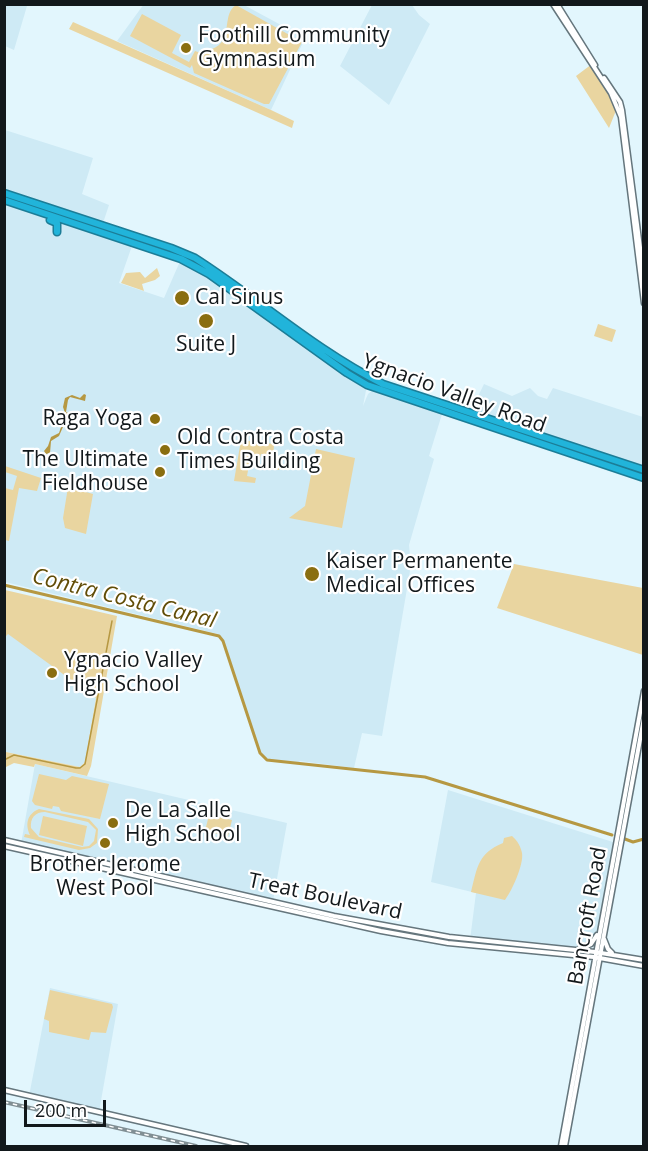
<!DOCTYPE html>
<html>
<head>
<meta charset="utf-8">
<style>
  body { margin:0 }
  #map { position:relative; width:648px; height:1151px; overflow:hidden; background:#e2f6fd; font-family:"Open Sans",sans-serif }
  canvas { display:block }
  .frame { position:absolute; inset:0; border:6px solid #12181b; pointer-events:none }
  .scale { position:absolute; left:24px; top:1100px; width:82px; height:27px; box-sizing:border-box; border:3px solid #12181b; border-top:0; padding-left:8px; font-size:18px; line-height:21px; white-space:nowrap; color:#12181b; -webkit-text-stroke:4px #fff; paint-order:stroke }
</style>
</head>
<body>
<div id="map">
<canvas width="648" height="1151"></canvas>
<div class="frame"></div>
<div class="scale">200 m</div>
</div>
<script>
const ctx = document.querySelector('canvas').getContext('2d');
ctx.lineJoin = 'round';
function fillPath(path, color) {
  ctx.fillStyle = color;
  ctx.fill(path, 'evenodd');
}
function strokePath(path, color, width, dash) {
  ctx.strokeStyle = color;
  ctx.lineWidth = width;
  ctx.lineCap = dash ? 'butt' : 'round';
  ctx.setLineDash(dash || []);
  ctx.stroke(path);
}
function write(font, color, halo, rows, align = 'center') {
  ctx.font = font + ' "Open Sans",sans-serif';
  ctx.lineWidth = 4.5;
  ctx.setLineDash([]);
  ctx.textBaseline = 'middle';
  ctx.strokeStyle = halo;
  ctx.fillStyle = color;
  for (const [text, x, y, turn = 0] of rows) {
    ctx.save();
    ctx.translate(x, y);
    ctx.rotate((+turn || 0) * Math.PI / 180);
    ctx.textAlign = isNaN(turn) ? turn : align;
    if (halo) ctx.strokeText(text, 0, 0);
    ctx.fillText(text, 0, 0);
    ctx.restore();
  }
}
fillPath(new Path2D(`
  M144 4 244 5 305 38 271 110 117 41Z
  M4 5 27 6 14 50 5 46Z
  M372 5H412L419 15 430 24 389 105 340 66Z
  M5 130 93 158 82 194 109 205 102 226 5 193Z
  M5 200 133 243 119 283 164 298 181 259 195 266 367 385 363 406 368 394 375 388 443 411 429 456 434 459 409 545 411 565 382 736 362 733 354 768 300 761 299 763 270 760 264 757 260 753 223 639 218 634 5 582Z
  M484 384 512 396 530 388 538 396 547 399 553 388 643 417V470L470 413Z
  M5 590 96 698 85 762 80 767 6 752 5 756Z
  M35 764 287 823 273 901 21 844Z
  M448 790 616 843 599 932 593 942 575 950 470 940 476 893 431 882Z
  M50 988 118 1004 99 1112 29 1096Z`), '#ceeaf5');
fillPath(new Path2D(`
  M236 5 302 42 269 104H264L194 73 192 65 190 68 130 36 142 14 181 35 172 53 189 62 195 51 198 52C202 51 208 51 212 49 234 41 221 14 236 5Z
  M73 22 271 110 294 121 292 128 69 29Z
  M592 64 617 108 609 128 576 76Z
  M157 268 160 276 155 280 142 284 144 291 121 283 126 273 140 272 145 278Z
  M598 324 616 330 612 342 594 336Z
  M241 440 274 444 273 461 280 464 279 470 270 468 271 456 261 454 258 466 249 465 247 476 256 478 255 483 234 481Z
  M316 449 355 458 342 528 289 518 305 506Z
  M5 466 41 478 37 491 19 488 9 541 5 540V488L13 490 17 476 5 472Z
  M68 487 93 494 86 534 65 528 63 518Z
  M514 564 643 588V655L497 608Z
  M5 590 117 616 91 766 87 776 35 764 34 767 14 763 6 767 5 771 6 752 80 767 85 762 96 698 8 634 5 637Z
  M39 774 66 780 72 776 109 784 100 819 61 811 59 807 53 806 52 809 35 805 32 801Z
  M39 809 89 819 98 829 97 843 90 848 79 850 24 837 25 834 30 835C25 824 27 814 39 809ZM45 812 88 822 96 830 94 841 89 846 82 847 39 837 31 828C30 818 35 812 45 812Z
  M209 815 232 820 228 836 205 831Z
  M43 816 87 826 83 846 39 835Z
  M512 836C517 840 521 847 522 853 524 864 512 891 505 900L471 892C477 868 478 853 503 843L504 838Z
  M50 990 112 1004 113 1007 106 1033 91 1032 89 1040 49 1032V1021L44 1019Z`), '#e9d5a0');
fillPath(new Path2D(`
  M84 394 86 395 85 401 70 397 68 400 66 412 74 416V419L72 421 66 420 59 436 51 441 50 453 46 454 44 451 48 446 51 437 59 433 62 424 45 417 63 422 66 416 63 407 65 398 72 395 80 398Z`), '#b69842');
strokePath(new Path2D(`
  M4 760 14 755 76 768H80L85 764 112 621`), '#b69842', 1.5);
strokePath(new Path2D(`
  M4 585 219 636 223 641 260 753 267 760 425 777 612 835
  M625 839 633 842 644 839`), '#b69842', 3);
const secondary = new Path2D(`
  M553 4 611 93 621 117 644 303
  M557 4 595 65
  M604 78 620 102 622 110 644 278
  M4 840 334 916 449 937 595 952 644 960
  M4 846 381 931 448 943 594 957 644 966
  M604 939 608 949 612 953
  M580 948 591 944 597 935
  M4 1090 246 1146
  M561 1146 644 691
  M565 1146 644 718`);
const highway = new Path2D(`
  M4 193 171 248 195 258C259 299 315 350 383 384L644 470
  M4 200 181 259 209 274 347 373 367 385 644 478
  M50 220 57 223V232`);
strokePath(secondary, '#65767d', 7);
strokePath(highway, '#1c7d97', 9);
strokePath(secondary, '#fff', 4);
strokePath(highway, '#21b4da', 6);
const rail = new Path2D(`
  M4 1102 196 1146`);
strokePath(rail, '#818f94', 4);
strokePath(rail, '#fff', 1.5, [4.5]);
for (const [x, y, r, color] of [
  [186,48,6,"#8a6e10"],
  [182,298,8,"#8a6e10"],
  [206,321,8,"#8a6e10"],
  [155,419,6,"#8a6e10"],
  [165,450,6,"#8a6e10"],
  [160,472,6,"#8a6e10"],
  [312,574,8,"#8a6e10"],
  [52,673,6,"#8a6e10"],
  [113,823,6,"#8a6e10"],
  [105,843,6,"#8a6e10"]
]) {
  const dot = new Path2D();
  dot.arc(x, y, r, 0, 2 * Math.PI);
  ctx.fillStyle = color;
  ctx.fill(dot);
  strokePath(dot, '#fff', 2);
}
write('21px', '#12181b', '#fff', [
  ["Foothill Community",198,36],
  ["Gymnasium",198,60],
  ["Cal Sinus",195,298],
  ["Suite J",206,345,"center"],
  ["Raga Yoga",143,419,"right"],
  ["Old Contra Costa",177,438],
  ["Times Building",177,462],
  ["The Ultimate",148,460,"right"],
  ["Fieldhouse",148,484,"right"],
  ["Kaiser Permanente",326,562],
  ["Medical Offices",326,586],
  ["Ygnacio Valley",64,661],
  ["High School",64,685],
  ["De La Salle",125,811],
  ["High School",125,835],
  ["Brother Jerome",105,865,"center"],
  ["West Pool",105,889,"center"]
], 'left');
write('21px', '#12181b', '#fff', [
  ["Ygnacio Valley Road",454,394,20],
  ["Treat Boulevard",325,897,12],
  ["Bancroft Road",588,916,-80]
]);
write('italic 22px', '#614d07', '#fff', [
  ["Contra Costa Canal",124,599,14]
]);
</script>
</body>
</html>
